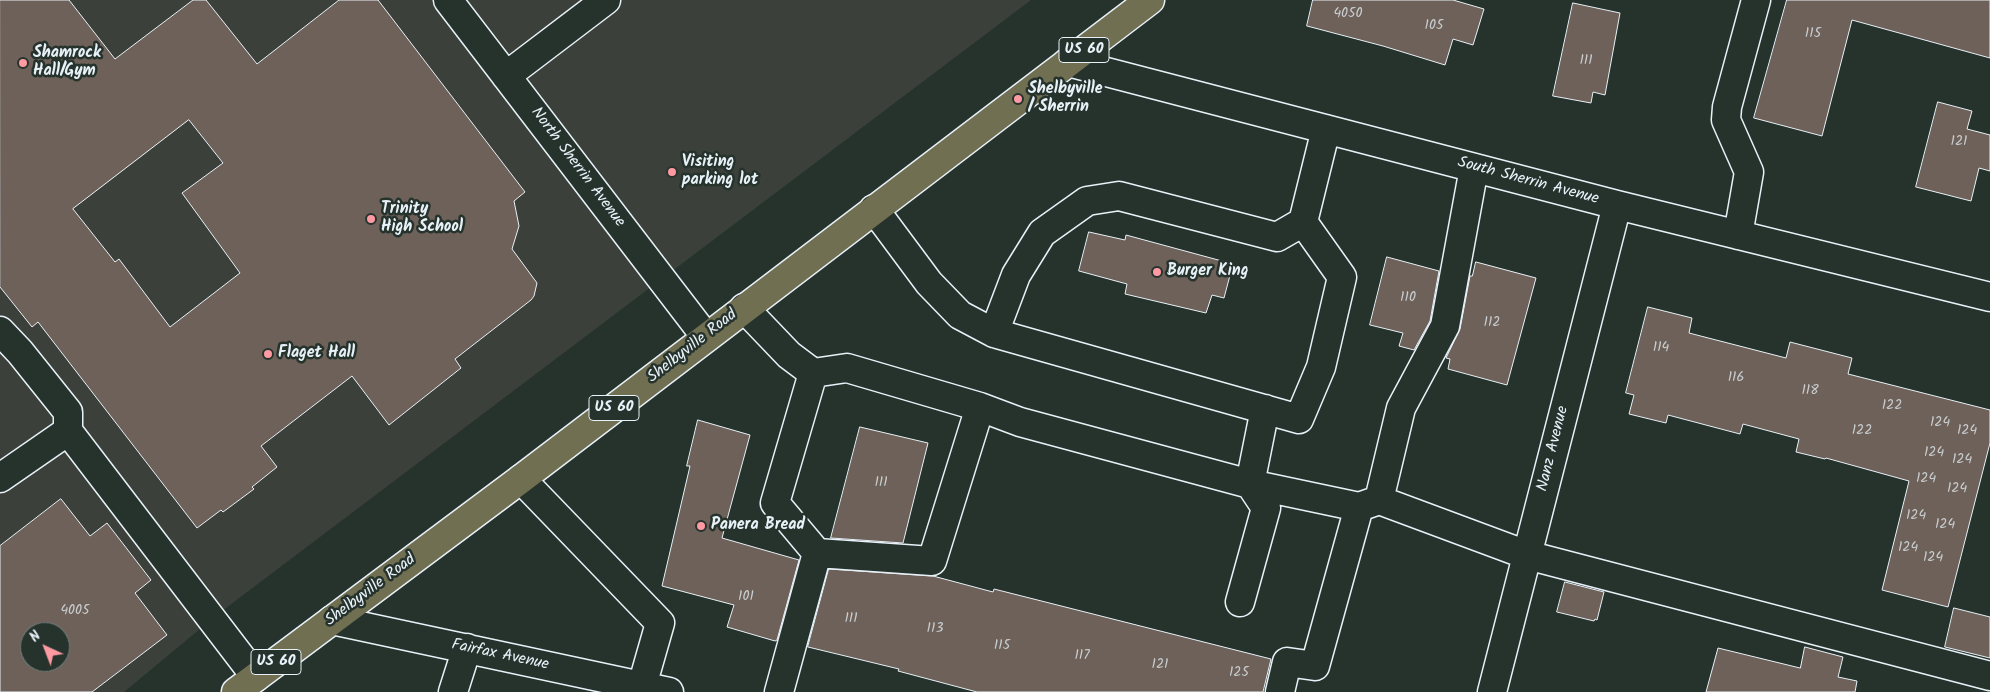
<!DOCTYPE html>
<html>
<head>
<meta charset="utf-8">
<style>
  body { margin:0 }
  #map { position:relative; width:1990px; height:692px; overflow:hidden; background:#26332d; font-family:Kalam,sans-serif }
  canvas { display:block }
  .north { position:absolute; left:20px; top:622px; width:50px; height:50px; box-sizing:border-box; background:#26332d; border:1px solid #747f7e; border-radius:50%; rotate:317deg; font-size:14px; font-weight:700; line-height:20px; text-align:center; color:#e8f1f8 }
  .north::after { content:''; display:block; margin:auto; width:18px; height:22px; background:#ff9aa2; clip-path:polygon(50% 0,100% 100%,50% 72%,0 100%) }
</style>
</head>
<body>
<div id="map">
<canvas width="1990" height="692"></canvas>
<div class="north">N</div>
</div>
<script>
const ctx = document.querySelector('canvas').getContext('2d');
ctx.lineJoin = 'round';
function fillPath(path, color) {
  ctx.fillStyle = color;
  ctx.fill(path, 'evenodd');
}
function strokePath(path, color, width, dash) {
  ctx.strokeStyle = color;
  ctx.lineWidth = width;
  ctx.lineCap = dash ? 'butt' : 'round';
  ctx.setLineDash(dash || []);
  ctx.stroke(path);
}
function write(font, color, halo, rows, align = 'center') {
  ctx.font = font + ' Kalam,sans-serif';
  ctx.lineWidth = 5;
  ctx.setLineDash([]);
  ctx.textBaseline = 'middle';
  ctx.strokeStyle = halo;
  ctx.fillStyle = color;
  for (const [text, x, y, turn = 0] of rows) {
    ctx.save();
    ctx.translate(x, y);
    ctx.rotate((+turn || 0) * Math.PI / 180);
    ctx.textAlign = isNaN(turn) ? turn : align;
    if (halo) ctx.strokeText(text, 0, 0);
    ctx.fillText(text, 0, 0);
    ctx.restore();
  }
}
fillPath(new Path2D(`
  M0 0H1031L218 614 124 692H0ZM30 632H60V662H30Z`), '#3b413a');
const building = new Path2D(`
  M0 0H69L115 59 193 0H206L257 64 339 0H378L525 192 514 201 519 226 512 249 537 283 534 296 531 300 455 359 461 368 389 425 352 376 261 446 277 467 252 487 254 489 223 512 221 510 197 528 38 322 32 327 0 287ZM189 120 223 163 182 193 240 273 170 327 119 259 115 262 73 209Z
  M1313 0H1453L1484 9 1473 45 1453 39 1445 65 1383 46 1307 26Z
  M1787 0H1990V58L1852 20 1822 136 1754 118Z
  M1573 3 1620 13 1605 95 1593 92 1591 103 1553 96Z
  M1938 102 1972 111 1967 129 1990 135V171L1979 168 1971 201 1916 187Z
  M1089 232 1125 240 1126 235 1233 264 1224 298 1212 295 1206 313 1125 294 1127 284 1079 271Z
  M1387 257 1439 271 1430 321 1414 350 1399 346 1403 333 1370 325Z
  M1476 262 1536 278 1507 385 1448 369 1450 359 1446 358 1460 329 1470 276H1472Z
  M1648 307 1692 318 1689 333 1786 358 1790 342 1852 358 1848 374 1990 410V443L1948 607 1882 590 1909 481 1826 458 1825 459 1796 452 1799 439 1743 424 1740 434 1668 415 1666 423 1629 414 1634 395 1626 393Z
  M698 420 750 435 722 538 799 560 777 640 775 641 727 627 734 605 662 586 690 466H687Z
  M860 427 928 443 903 543 831 538Z
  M61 499 90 536 107 523 151 580 135 593 167 635 92 692H0V546ZM30 632H60V662H30Z
  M829 569 933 576 993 592 994 589 1271 659 1263 692H977L898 671 899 669 808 647Z
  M1565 582 1604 592 1597 620 1595 619 1594 621 1557 612Z
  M1954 608 1990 617V658L1945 647Z
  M1805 647 1843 657 1838 677 1857 681 1855 692H1706L1718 648 1800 668Z`);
fillPath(building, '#6d6159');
strokePath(building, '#e8f1f8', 1);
const minor = new Path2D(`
  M448 0 706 337
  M1068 62 1617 205 1990 297
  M506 76 606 0
  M874 209 929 283 960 315 994 333
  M1303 222 1342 277 1321 367 1299 419 994 333 1016 275 1042 233 1087 201 1119 196 1277 237 1303 222 1326 129
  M1738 235 1749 172 1726 120 1727 107 1756 0
  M744 308 789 355 813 373
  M0 331 20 352 68 412V431
  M0 478 68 431 256 677
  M521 479 660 623 642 686
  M1250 484 1359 507 1379 500 1527 555 1990 676
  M1379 500 1401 408 1445 326 1474 168
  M817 553 932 561 980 407
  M1240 602 1266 508 1250 484
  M332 620 669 692
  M453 692 467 648
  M779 692 817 553 775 503 813 373 847 368 980 407 1020 422 1250 484 1265 409
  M1280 692 1287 662 1315 666 1359 507
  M1492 692 1617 205`);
const major = new Path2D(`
  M236 692 521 479 1150 0`);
strokePath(minor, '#e8f1f8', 31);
strokePath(major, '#e8f1f8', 31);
strokePath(minor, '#26332d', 28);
strokePath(major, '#706f52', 28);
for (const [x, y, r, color] of [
  [23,63,5,"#ff9aa2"],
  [1018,99,5,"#ff9aa2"],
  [672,172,5,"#ff9aa2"],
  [371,219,5,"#ff9aa2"],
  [1157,272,5,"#ff9aa2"],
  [268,354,5,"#ff9aa2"],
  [701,526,5,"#ff9aa2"]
]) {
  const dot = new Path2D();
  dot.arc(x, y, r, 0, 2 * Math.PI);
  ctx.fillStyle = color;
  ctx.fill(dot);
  strokePath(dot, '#26332d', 2);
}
write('14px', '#c9cdd0', null, [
  ["4050",1348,15],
  ["105",1434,27],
  ["115",1813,35],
  ["111",1586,62],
  ["121",1959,143],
  ["110",1408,299],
  ["112",1492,324],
  ["114",1661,349],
  ["116",1736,379],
  ["118",1810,392],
  ["122",1892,407],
  ["124",1940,424],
  ["122",1862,432],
  ["124",1967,432],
  ["124",1934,454],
  ["124",1962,461],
  ["124",1926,480],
  ["111",881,484],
  ["124",1957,490],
  ["124",1916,517],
  ["124",1945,526],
  ["124",1908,549],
  ["124",1933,559],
  ["101",746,598],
  ["4005",75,612],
  ["111",851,620],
  ["113",935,630],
  ["115",1002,647],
  ["117",1082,657],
  ["121",1160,666],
  ["125",1239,674]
]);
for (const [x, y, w] of [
  [1084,50,50],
  [614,408,50],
  [276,662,50]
]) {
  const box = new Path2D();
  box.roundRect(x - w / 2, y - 12.5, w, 25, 4);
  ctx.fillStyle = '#26332d';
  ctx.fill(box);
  strokePath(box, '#e8f1f8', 1);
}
write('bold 15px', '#e8f1f8', null, [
  ["US 60",1084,50],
  ["US 60",614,408],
  ["US 60",276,662]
]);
write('bold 16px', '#e8f1f8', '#26332d', [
  ["Shamrock",33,54],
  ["Hall/Gym",33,72],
  ["Shelbyville",1028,90],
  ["/ Sherrin",1028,108],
  ["Visiting",682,163],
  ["parking lot",682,181],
  ["Trinity",381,210],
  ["High School",381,228],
  ["Burger King",1167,272],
  ["Flaget Hall",278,354],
  ["Panera Bread",711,526]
], 'left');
write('16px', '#e8f1f8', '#26332d', [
  ["North Sherrin Avenue",577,168,53],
  ["South Sherrin Avenue",1528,182,15],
  ["Shelbyville Road",693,347,-38],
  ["Nanz Avenue",1554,449,-76],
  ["Shelbyville Road",371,591,-37],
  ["Fairfax Avenue",500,656,12]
]);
</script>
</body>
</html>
